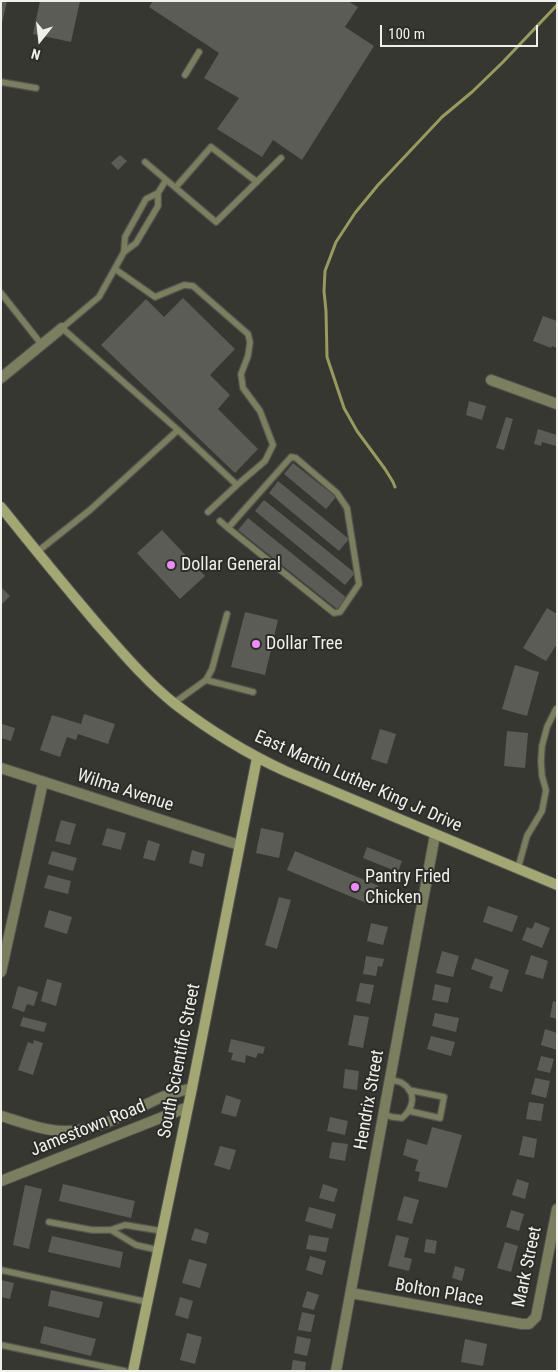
<!DOCTYPE html>
<html>
<head>
<meta charset="utf-8">
<style>
  body { margin:0 }
  #map { position:relative; width:558px; height:1372px; overflow:hidden; background:#373732; font-family:"Roboto Condensed",sans-serif }
  canvas { display:block }
  .frame { position:absolute; inset:0; border:2px solid #efefec; pointer-events:none }
  .north { position:absolute; left:15px; top:15px; width:50px; height:50px; -webkit-text-stroke:4px #2c2d28; paint-order:stroke; rotate:196deg; font-size:14px; font-weight:700; line-height:20px; text-align:center; color:#efefec }
  .north::after { content:''; display:block; margin:auto; width:18px; height:22px; background:#efefec; clip-path:polygon(50% 0,100% 100%,50% 72%,0 100%) }
  .scale { position:absolute; left:380px; top:25px; width:158px; height:22px; box-sizing:border-box; border:2px solid #efefec; border-top:0; padding-left:6px; font-size:15px; line-height:18px; white-space:nowrap; color:#efefec; -webkit-text-stroke:4px #2c2d28; paint-order:stroke }
</style>
</head>
<body>
<div id="map">
<canvas width="558" height="1372"></canvas>
<div class="frame"></div>
<div class="north">N</div>
<div class="scale">100 m</div>
</div>
<script>
const ctx = document.querySelector('canvas').getContext('2d');
ctx.lineJoin = 'round';
function strokePath(path, color, width, dash) {
  ctx.strokeStyle = color;
  ctx.lineWidth = width;
  ctx.lineCap = dash ? 'butt' : 'round';
  ctx.setLineDash(dash || []);
  ctx.stroke(path);
}
function fillPath(path, color) {
  ctx.fillStyle = color;
  ctx.fill(path, 'evenodd');
}
function write(font, color, halo, rows, align = 'center') {
  ctx.font = font + ' "Roboto Condensed",sans-serif';
  ctx.lineWidth = 4;
  ctx.setLineDash([]);
  ctx.textBaseline = 'middle';
  ctx.strokeStyle = halo;
  ctx.fillStyle = color;
  for (const [text, x, y, turn = 0] of rows) {
    ctx.save();
    ctx.translate(x, y);
    ctx.rotate((+turn || 0) * Math.PI / 180);
    ctx.textAlign = isNaN(turn) ? turn : align;
    if (halo) ctx.strokeText(text, 0, 0);
    ctx.fillText(text, 0, 0);
    ctx.restore();
  }
}
strokePath(new Path2D(`
  M395 487 393 482 385 469 357 431 344 408 327 357 326 311 324 291 325 271 336 242 355 213 378 185 442 117 472 92 503 62 557 5`), '#989a5f', 3);
fillPath(new Path2D(`
  M1 1H7L2 23H1Z
  M40 1H80L71 42 33 34Z
  M153 1H348L358 7 345 27 374 46 302 160 273 140 262 157 217 129 239 98 204 78 219 53 149 7Z
  M120 155 127 161 118 170 111 163Z
  M183 298 235 349 210 375 230 395 218 409 258 449 235 473 101 345 146 299 164 317Z
  M543 316 557 321V348L552 346 551 348 533 341Z
  M469 401 486 406 482 420 466 415Z
  M506 417 513 419 504 450 496 448Z
  M538 429 557 435 556 446 542 442 541 446 534 444Z
  M293 463 336 497 326 509 284 474Z
  M278 481 349 539 339 551 269 493Z
  M264 500 355 573 345 585 255 511Z
  M248 518 347 598 338 610 238 530Z
  M162 530 205 576 180 599 137 553Z
  M1 587 10 596 1 605Z
  M547 608 557 614V644L546 661 523 648Z
  M245 612 278 620 265 675 231 667Z
  M515 665 539 672 527 716 502 709Z
  M84 714 115 724 108 744 78 734 76 740 67 737 60 757 40 750 52 715 81 724Z
  M2 724 15 728 11 741 1 738Z
  M380 729 396 734 387 764 371 759Z
  M507 731 528 733 525 768 504 766Z
  M61 820 76 824 70 845 55 841Z
  M107 828 126 833 121 850 102 845Z
  M261 828 284 833 279 858 256 853Z
  M148 840 160 844 155 861 143 858Z
  M367 847 402 861 398 872 363 858Z
  M192 850 205 854 202 867 189 863Z
  M52 851 77 858 73 871 48 864Z
  M295 851 379 886 371 905 287 870Z
  M48 875 71 881 68 894 44 888Z
  M279 897 291 900 277 949 265 945Z
  M488 906 518 916 512 932 483 922Z
  M49 910 72 917 67 934 44 927Z
  M535 922 550 928 542 948 522 940 527 927 532 929Z
  M371 923 388 927 383 945 367 941Z
  M442 951 459 956 453 977 436 973Z
  M531 955 548 961 543 979 525 974Z
  M366 956 384 959 382 967 378 966 376 976 363 974Z
  M475 958 509 970 502 992 489 988 493 977 471 969Z
  M47 979 62 983 56 1006 41 1001Z
  M360 983 374 985 370 1004 356 1001Z
  M435 984 451 988 448 1003 432 1000Z
  M18 986 38 992 34 1006 27 1004 24 1012 12 1008Z
  M553 1001 557 1002V1019L550 1017Z
  M435 1013 459 1018 456 1032 432 1026Z
  M354 1015 369 1017 363 1048 348 1045Z
  M23 1017 47 1023 44 1032 20 1026Z
  M545 1029 557 1033V1050L541 1045Z
  M431 1036 455 1042 451 1056 427 1049Z
  M231 1039 265 1047 263 1054 258 1053 256 1058 246 1055 245 1063 231 1060 233 1053 228 1052Z
  M34 1040 43 1043 33 1075 18 1070 28 1042 33 1044Z
  M541 1056 554 1059 550 1073 537 1070Z
  M345 1069 359 1071 357 1090 343 1088Z
  M535 1078 550 1081 546 1098 531 1094Z
  M226 1095 241 1100 236 1117 221 1113Z
  M529 1102 544 1104 541 1121 526 1119Z
  M330 1117 348 1121 345 1135 327 1131Z
  M432 1127 462 1135 447 1188 418 1181 420 1172 415 1171 418 1160 403 1155 407 1139 427 1145Z
  M523 1136 537 1139 534 1158 519 1155Z
  M332 1142 348 1144 345 1161 329 1158Z
  M220 1146 236 1150 230 1170 214 1165Z
  M517 1179 529 1183 525 1199 512 1195Z
  M63 1184 135 1201 131 1218 59 1201Z
  M323 1184 338 1189 334 1202 319 1198Z
  M25 1185 42 1189 29 1249 13 1245Z
  M404 1196 419 1200 412 1224 397 1220Z
  M309 1207 336 1214 332 1229 305 1221Z
  M511 1210 524 1214 519 1231 506 1227Z
  M195 1228 209 1233 206 1244 191 1240Z
  M309 1235 329 1238 326 1252 306 1249Z
  M396 1235 409 1238 404 1257 412 1259 409 1271 388 1266Z
  M52 1236 123 1252 120 1268 48 1252Z
  M426 1239 437 1241 435 1254 424 1252Z
  M505 1242 518 1246 511 1272 497 1268Z
  M310 1256 326 1261 322 1275 306 1270Z
  M189 1259 207 1264 200 1288 182 1283Z
  M455 1266 465 1269 462 1281 452 1278Z
  M1 1280 14 1283 10 1299 1 1297Z
  M51 1290 103 1302 99 1318 48 1306Z
  M307 1291 319 1295 314 1310 302 1307Z
  M180 1297 193 1301 188 1319 175 1315Z
  M302 1312 315 1315 311 1332 298 1330Z
  M44 1326 96 1339 91 1356 40 1343Z
  M187 1333 202 1337 195 1364 180 1360Z
  M297 1336 311 1339 307 1356 294 1353Z
  M465 1339 487 1344 483 1366 461 1362Z
  M293 1360 306 1362 305 1371H291Z`), '#5c5c56');
const lane = new Path2D(`
  M185 75 199 52
  M1 82 36 88
  M145 162 216 222 281 158
  M176 187 211 147 257 182
  M124 252 136 243 158 206V193L166 180
  M115 269 155 297 184 285 193 286 248 334 250 342 248 356 241 374 243 388 260 411 273 445 265 461 237 485 178 430
  M1 293 42 345
  M208 512 237 485
  M220 521 228 528 334 613 340 612 359 584 347 508 337 493 296 458 291 457 228 528
  M37 552 90 510 178 430 62 328 99 297 124 252 125 237 146 199 158 193
  M206 680 212 669 227 614
  M174 703 206 680 253 692
  M518 868 527 836 542 811 546 790 542 776 541 761 542 746 547 727 556 709
  M409 1111 440 1118 444 1097 409 1090
  M384 1114 392 1117 402 1118C414 1108 417 1092 402 1083 399 1081 394 1081 390 1080
  M49 1222 92 1230H110L125 1225 162 1231
  M111 1230 136 1245 158 1250
  M1 1270 147 1302
  M1 1345 125 1371`);
const street = new Path2D(`
  M1 378 62 328
  M491 380 557 404
  M1 768 239 845
  M1 972 43 782
  M1 1116C22 1122 43 1131 65 1131 98 1132 132 1110 162 1097 172 1093 182 1091 192 1088
  M1 1181 188 1107
  M351 1293 522 1324H529L536 1317 557 1209
  M336 1371 435 835`);
const secondary = new Path2D(`
  M1 507C33 547 65 586 98 625 122 652 146 681 175 704 209 730 246 753 285 771L557 885
  M133 1371 192 1088 257 758`);
strokePath(lane, '#545450', 8);
strokePath(street, '#545450', 12);
strokePath(secondary, '#545450', 12);
strokePath(lane, '#7c7f5f', 5.5);
strokePath(street, '#7c7f5f', 10);
strokePath(secondary, '#a3a774', 10);
for (const [x, y, r, color] of [
  [171,565,5,"#ec8cfb"],
  [256,644,5,"#ec8cfb"],
  [355,887,5,"#ec8cfb"]
]) {
  const dot = new Path2D();
  dot.arc(x, y, r, 0, 2 * Math.PI);
  ctx.fillStyle = color;
  ctx.fill(dot);
  strokePath(dot, '#2c2d28', 2);
}
write('18px', '#efefec', '#2c2d28', [
  ["Dollar General",181,565],
  ["Dollar Tree",266,644],
  ["Pantry Fried",365,877],
  ["Chicken",365,898]
], 'left');
write('18px', '#efefec', '#2c2d28', [
  ["East Martin Luther King Jr Drive",358,782,24],
  ["Wilma Avenue",125,791,18],
  ["South Scientific Street",180,1061,-79],
  ["Hendrix Street",370,1100,-80],
  ["Jamestown Road",88,1129,-22],
  ["Mark Street",528,1267,-78],
  ["Bolton Place",439,1293,10]
]);
</script>
</body>
</html>
